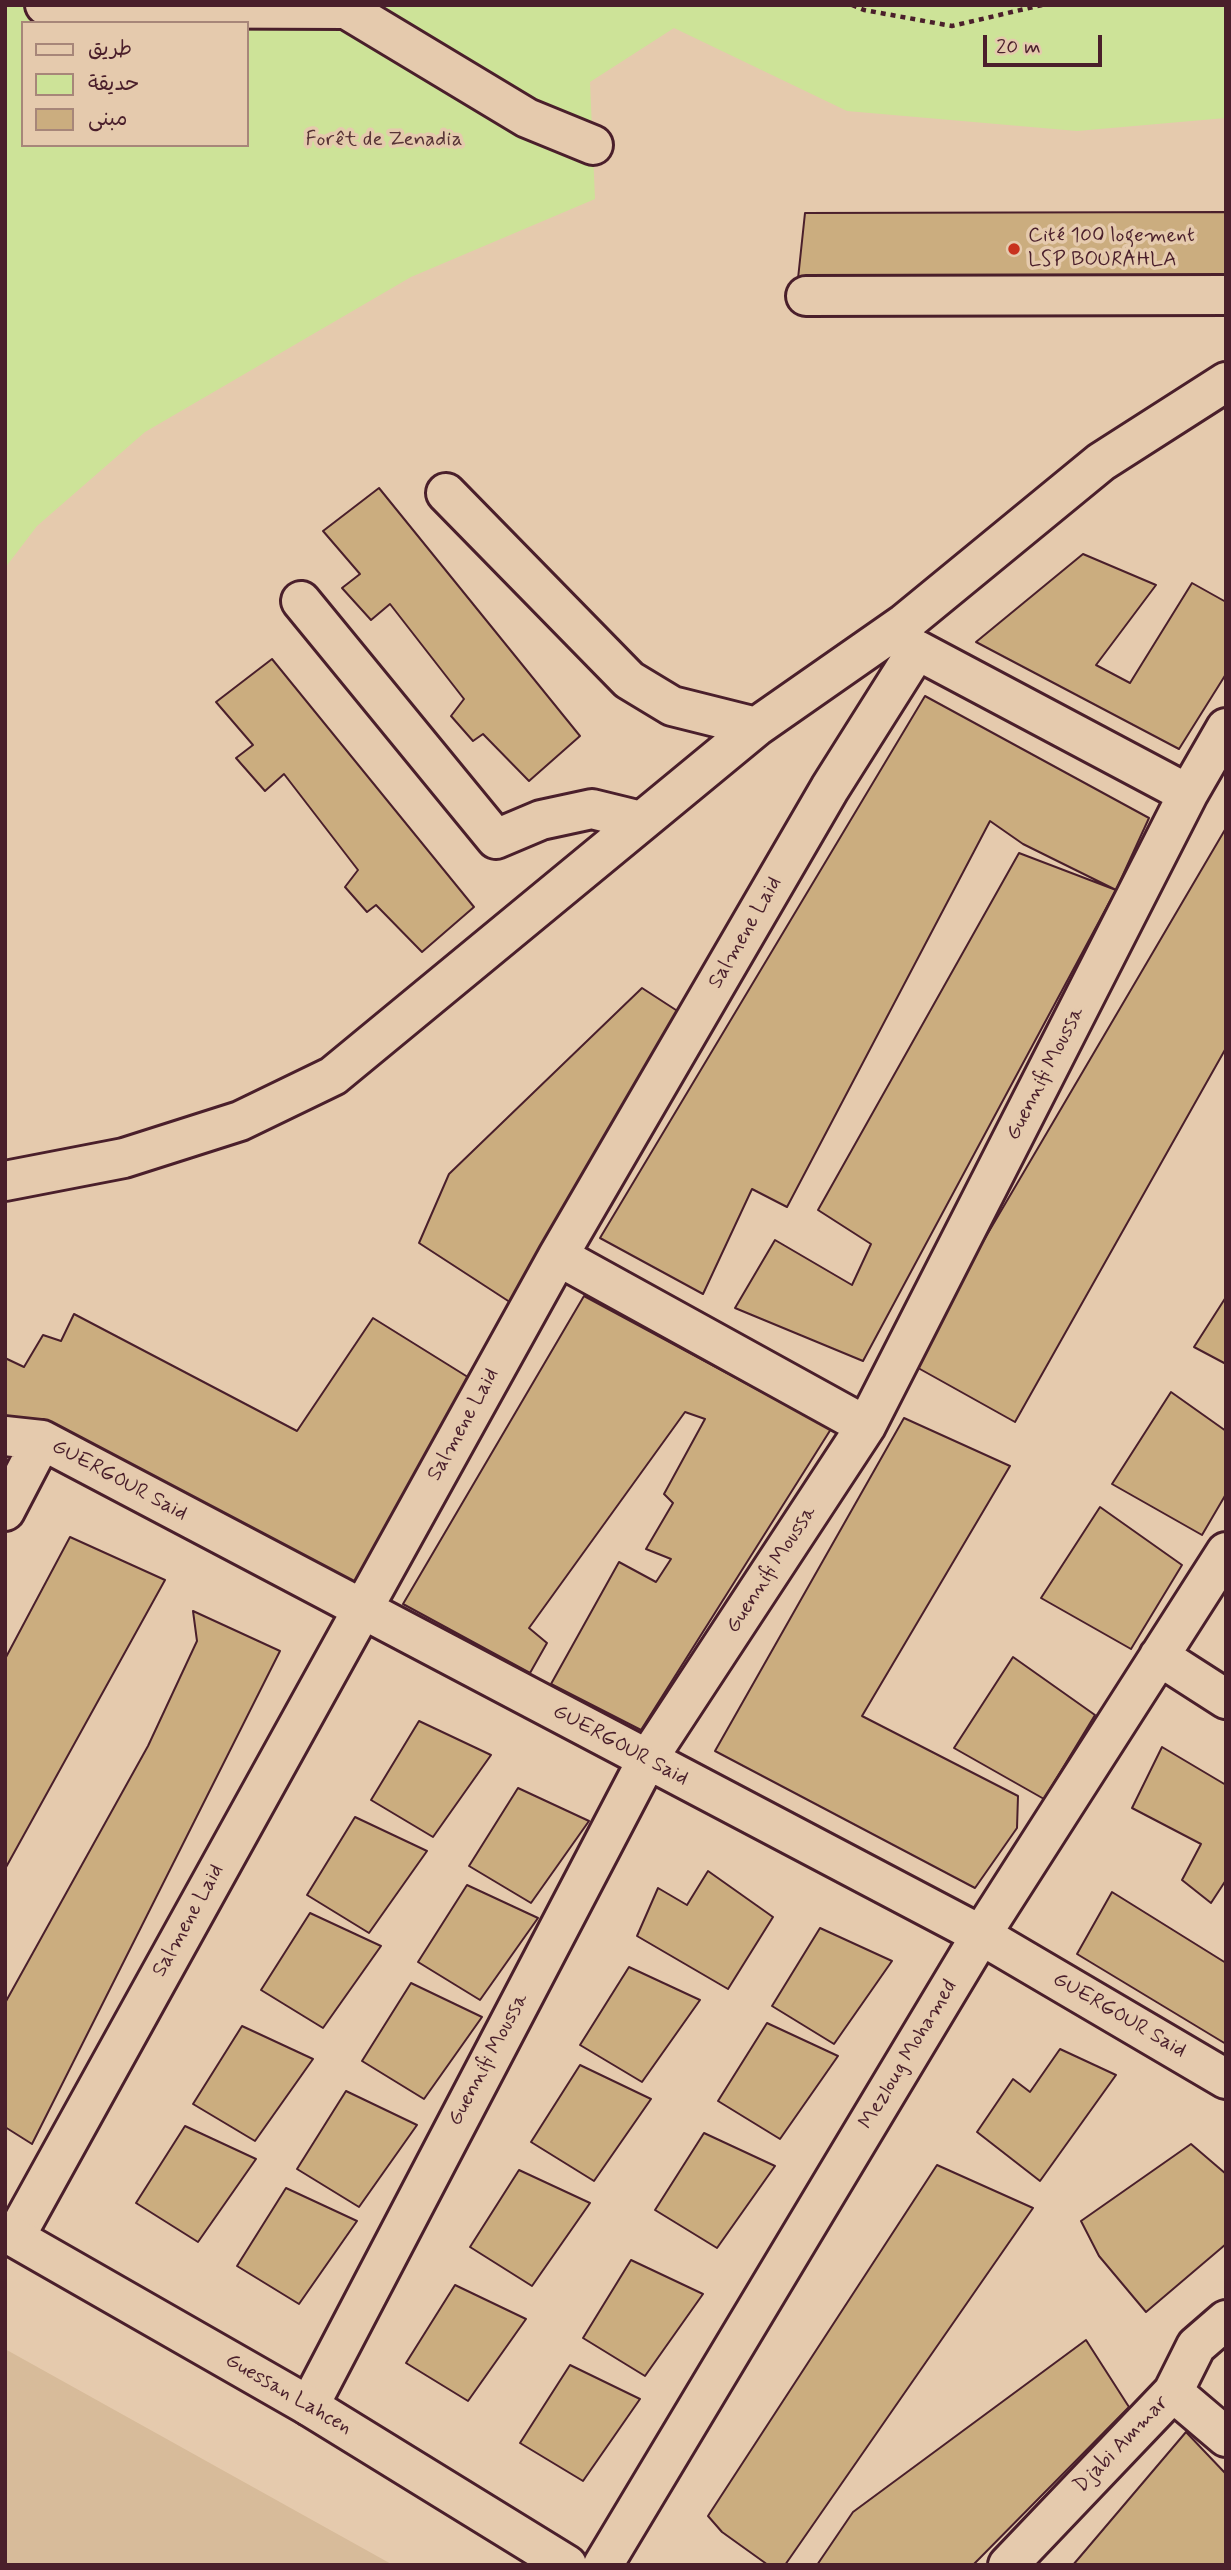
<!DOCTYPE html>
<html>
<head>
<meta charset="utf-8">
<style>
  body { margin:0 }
  #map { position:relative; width:1231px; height:2570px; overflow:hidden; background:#e5caad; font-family:Mynerve,"Playpen Sans Arabic",sans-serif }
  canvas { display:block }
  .frame { position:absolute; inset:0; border:7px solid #4a1f2b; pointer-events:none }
  .legend { position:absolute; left:21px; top:21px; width:228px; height:126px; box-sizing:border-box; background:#e5caad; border:2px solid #a78679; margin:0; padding:9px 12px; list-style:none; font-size:21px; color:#4a1f2b }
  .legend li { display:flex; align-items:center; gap:14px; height:35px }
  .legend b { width:35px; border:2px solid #a78679 }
  .scale { position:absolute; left:983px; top:35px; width:119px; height:32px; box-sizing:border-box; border:4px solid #4a1f2b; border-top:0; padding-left:9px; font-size:21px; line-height:24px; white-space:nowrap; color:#4a1f2b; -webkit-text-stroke:5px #e5caad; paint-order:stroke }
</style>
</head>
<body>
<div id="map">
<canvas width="1231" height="2570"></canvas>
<div class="frame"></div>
<ul class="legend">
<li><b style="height:9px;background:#e5caad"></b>طريق</li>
<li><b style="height:19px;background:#cde398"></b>حديقة</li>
<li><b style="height:19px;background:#cbad7f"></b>مبنى</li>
</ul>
<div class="scale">20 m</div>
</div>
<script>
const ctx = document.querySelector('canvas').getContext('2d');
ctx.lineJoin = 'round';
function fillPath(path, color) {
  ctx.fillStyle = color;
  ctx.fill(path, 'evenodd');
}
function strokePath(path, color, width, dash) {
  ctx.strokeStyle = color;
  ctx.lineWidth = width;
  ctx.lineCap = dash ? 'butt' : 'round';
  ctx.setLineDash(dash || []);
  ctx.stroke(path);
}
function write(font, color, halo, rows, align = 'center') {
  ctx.font = font + ' Mynerve,sans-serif';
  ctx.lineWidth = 7;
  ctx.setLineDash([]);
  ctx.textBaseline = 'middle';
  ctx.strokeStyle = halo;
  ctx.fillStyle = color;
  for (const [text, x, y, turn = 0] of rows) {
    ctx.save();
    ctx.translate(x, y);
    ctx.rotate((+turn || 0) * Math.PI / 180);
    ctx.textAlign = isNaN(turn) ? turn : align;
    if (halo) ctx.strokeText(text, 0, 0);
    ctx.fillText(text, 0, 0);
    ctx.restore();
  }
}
fillPath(new Path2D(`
  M5 2349 393 2565H5Z`), '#d7bb9a');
fillPath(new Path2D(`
  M5 5H1226V118L1077 131 847 111 674 28 590 82 595 199 411 277 145 432 37 526 5 568ZM23 23H247V145H23Z`), '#cde398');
const building = new Path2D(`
  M1226 212V285L797 288 805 213Z
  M379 488 580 736 529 781 483 734 473 741 451 716 464 699 390 604 371 620 342 588 360 574 323 531Z
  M1083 554 1156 585 1096 665 1130 683 1192 583 1226 602V674L1179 749 976 642Z
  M272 659 474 907 422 952 376 905 367 912 345 887 358 870 284 774 265 791 236 758 253 745 216 702Z
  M925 696 1149 818 1116 890 1023 844 990 821 787 1207 752 1189 703 1294 600 1238Z
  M1226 828V1048L1015 1422 911 1364Z
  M1019 853 1116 890 863 1361 735 1308 775 1240 852 1285 871 1244 818 1210Z
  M642 988 679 1012 519 1308 419 1243 449 1174Z
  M584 1296 831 1429 641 1730 551 1684 619 1562 656 1582 671 1559 646 1549 673 1503 664 1494 705 1419 685 1412 529 1628 547 1643 530 1673 403 1604Z
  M1226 1297V1364L1194 1347Z
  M74 1314 297 1431 373 1318 471 1379 352 1588 18 1419 5 1417V1358L24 1367 43 1335 61 1341Z
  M1171 1392 1226 1431V1494L1202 1535 1112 1484Z
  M904 1418 1010 1466 862 1716 1018 1796 1017 1828 975 1888 715 1751Z
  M1100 1507 1182 1565 1131 1649 1041 1598Z
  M70 1537 165 1580 5 1869V1659Z
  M193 1611 280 1651 32 2144 5 2127V2003L148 1746 197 1641Z
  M1013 1657 1095 1715 1044 1799 954 1748Z
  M419 1721 491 1755 433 1837 371 1800Z
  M1162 1747 1226 1785V1880L1211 1903 1182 1880 1201 1844 1132 1808Z
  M518 1788 589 1821 531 1903 469 1866Z
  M355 1817 427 1851 369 1933 307 1895Z
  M708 1871 773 1917 728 1989 637 1936 658 1888 687 1905Z
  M467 1885 538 1918 480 2000 418 1962Z
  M1112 1892 1226 1963V2044L1077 1954Z
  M310 1913 381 1946 323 2028 261 1990Z
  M820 1928 892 1961 834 2044 772 2006Z
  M629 1967 700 2000 642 2082 580 2045Z
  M411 1983 482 2017 424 2099 362 2061Z
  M767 2023 838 2056 780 2139 718 2101Z
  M242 2026 313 2059 255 2141 193 2104Z
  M1060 2049 1116 2075 1040 2181 977 2132 1013 2079 1030 2092Z
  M580 2065 651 2099 594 2181 531 2142Z
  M346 2091 417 2125 359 2207 297 2169Z
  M185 2126 256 2159 198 2242 136 2203Z
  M704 2133 775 2166 717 2248 655 2210Z
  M1191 2144 1226 2174V2244L1146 2312 1099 2256 1081 2221Z
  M937 2165 1033 2208 785 2565H768L722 2532 708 2516Z
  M519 2170 590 2203 532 2286 470 2247Z
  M286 2188 357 2221 299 2304 237 2266Z
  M631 2260 703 2294 645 2376 583 2338Z
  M455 2285 526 2319 468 2401 406 2363Z
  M1086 2340 1129 2407 973 2565H817L853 2512Z
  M570 2365 640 2399 583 2481 520 2443Z
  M1186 2432 1226 2474V2565H1073Z`);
fillPath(building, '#cbad7f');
strokePath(building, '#4a1f2b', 2);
const minor = new Path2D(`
  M45 5 77 8 346 9 527 118 593 145
  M806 296 1226 295
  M446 493 629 680 672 706 756 727
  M301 601 496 839 541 820 592 809 641 821
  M917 650 1188 794
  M5 1181 124 1158 240 1121 333 1076 756 727 905 623 1101 462 1226 382
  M558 1256 866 1426
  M5 1436 42 1440 981 1935 1226 2079
  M5 1511 42 1440
  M1159 1656 1226 1699
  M15 2237 558 1256 830 788 917 650
  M1173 2392 1226 2437
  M309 2406 647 1760 866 1426 1188 794 1226 728
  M603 2565 981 1935 1226 1552
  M1008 2565 1173 2392 1196 2346 1226 2320`);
const major = new Path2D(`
  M5 2232 309 2406 567 2565`);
strokePath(minor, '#4a1f2b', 44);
strokePath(major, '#4a1f2b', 44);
strokePath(new Path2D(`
  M852 5 864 10 952 26 1042 5`), '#4a1f2b', 4.5, [5, 5]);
strokePath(minor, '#e5caad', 38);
strokePath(major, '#e5caad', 38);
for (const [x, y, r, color] of [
  [1014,249,7,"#c8321e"]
]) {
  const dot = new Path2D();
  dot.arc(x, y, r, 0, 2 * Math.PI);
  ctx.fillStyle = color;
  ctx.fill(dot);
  strokePath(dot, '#e5caad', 2.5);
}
write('21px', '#573336', '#e5caad', [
  ["Forêt de Zenadia",384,141]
]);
write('21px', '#4a1f2b', '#e5caad', [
  ["Cité 100 logement",1028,237],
  ["LSP BOURAHLA",1028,261]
], 'left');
write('21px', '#4a1f2b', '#e5caad', [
  ["Salmene Laid",746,933,-60],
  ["Guennifi Moussa",1046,1074,-63],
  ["Salmene Laid",464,1425,-61],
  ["GUERGOUR Said",119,1481,28],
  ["Guennifi Moussa",772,1570,-57],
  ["GUERGOUR Said",620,1746,28],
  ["Salmene Laid",189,1921,-61],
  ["GUERGOUR Said",1119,2016,30],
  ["Mezloug Mohamed",909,2055,-59],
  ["Guennifi Moussa",489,2060,-62],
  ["Guessan Lahcen",288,2395,30],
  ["Djabi Ammar",1122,2445,-46]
]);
</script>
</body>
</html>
